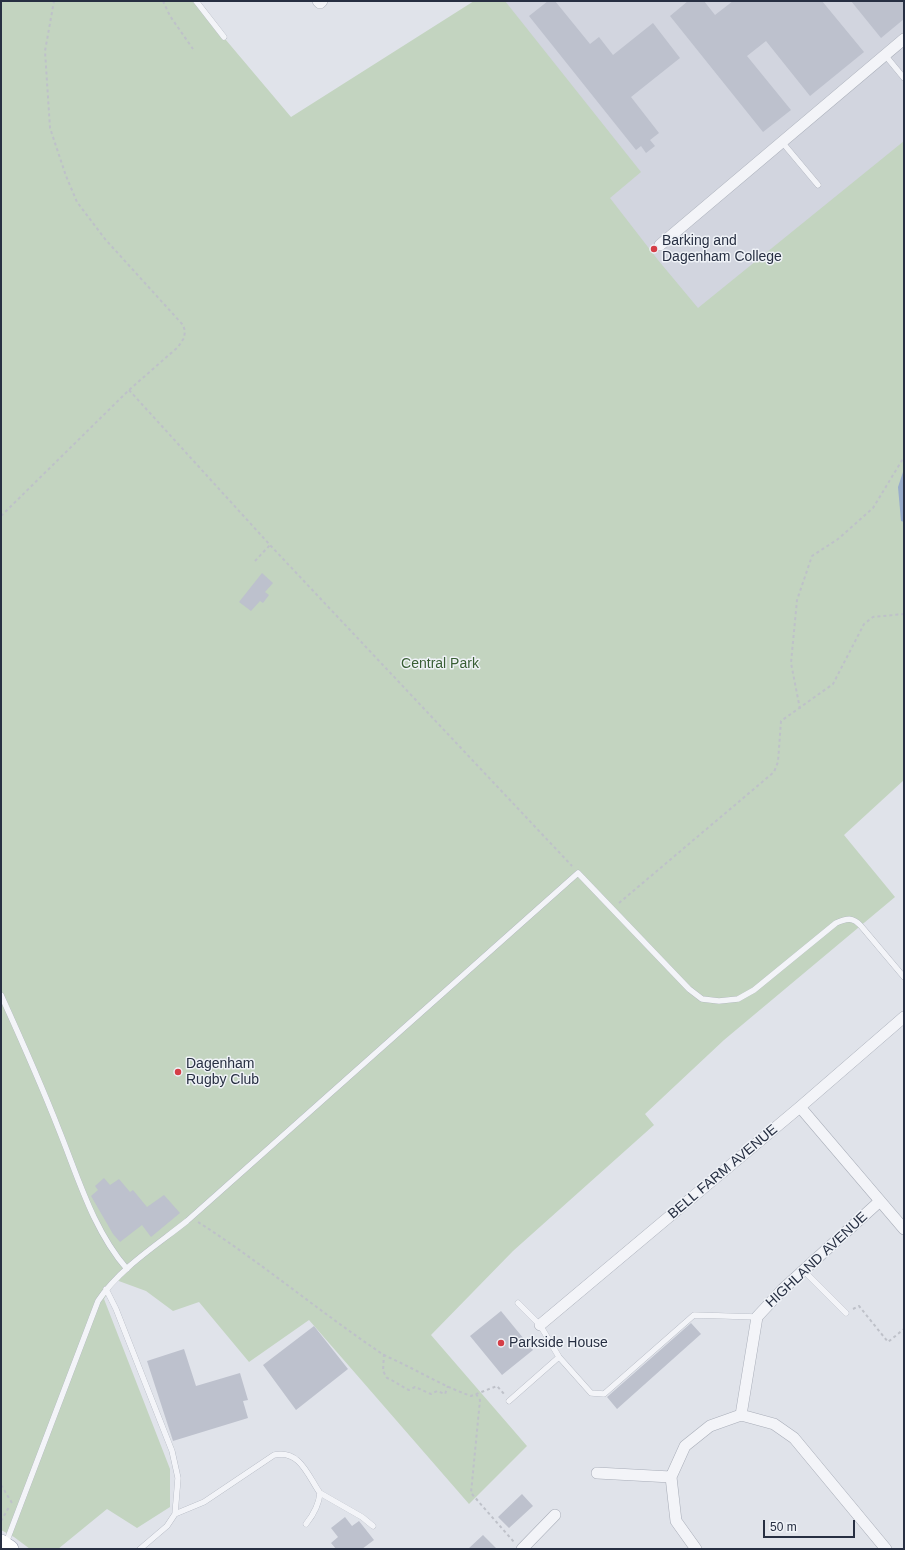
<!DOCTYPE html>
<html>
<head>
<meta charset="utf-8">
<style>
  body { margin:0 }
  #map { position:relative; width:905px; height:1550px; overflow:hidden; background:#e0e3ea; font-family:Helvetica,sans-serif }
  canvas { display:block }
  .frame { position:absolute; inset:0; border:2px solid #272f42; pointer-events:none }
  .scale { position:absolute; left:763px; top:1520px; width:92px; height:18px; box-sizing:border-box; border:2px solid #272f42; border-top:0; padding-left:5px; font-size:12px; line-height:14px; white-space:nowrap; color:#272f42; -webkit-text-stroke:3px #eff2f7; paint-order:stroke }
</style>
</head>
<body>
<div id="map">
<canvas width="905" height="1550"></canvas>
<div class="frame"></div>
<div class="scale">50 m</div>
</div>
<script>
const ctx = document.querySelector('canvas').getContext('2d');
ctx.lineJoin = 'round';
function fillPath(path, color) {
  ctx.fillStyle = color;
  ctx.fill(path, 'evenodd');
}
function strokePath(path, color, width, dash) {
  ctx.strokeStyle = color;
  ctx.lineWidth = width;
  ctx.lineCap = dash ? 'butt' : 'round';
  ctx.setLineDash(dash || []);
  ctx.stroke(path);
}
function write(font, color, halo, rows, align = 'center') {
  ctx.font = font + ' Helvetica,sans-serif';
  ctx.lineWidth = 3;
  ctx.setLineDash([]);
  ctx.textBaseline = 'middle';
  ctx.strokeStyle = halo;
  ctx.fillStyle = color;
  for (const [text, x, y, turn = 0] of rows) {
    ctx.save();
    ctx.translate(x, y);
    ctx.rotate((+turn || 0) * Math.PI / 180);
    ctx.textAlign = isNaN(turn) ? turn : align;
    if (halo) ctx.strokeText(text, 0, 0);
    ctx.fillText(text, 0, 0);
    ctx.restore();
  }
}
fillPath(new Path2D(`
  M474 1H904V275L639 499Z`), '#d2d5df');
fillPath(new Path2D(`
  M1 1H193L291 117 474 1H505L641 172 610 198 658 260 698 308 904 141V780L844 835 895 897 724 1040 645 1114 654 1125 513 1251 431 1335 527 1446 469 1504 309 1320 249 1362 199 1302 173 1311 146 1291 116 1280 104 1299 170 1469V1507L137 1528 107 1509 58 1549H30L14 1537 1 1530Z`), '#c3d4c0');
fillPath(new Path2D(`
  M904 469V522L901 521 898 487Z`), '#99adcb');
fillPath(new Path2D(`
  M548 1H555L590 44 599 37 613 55 653 23 680 58 631 97 659 133 650 140 655 146 646 153 641 146 636 150 529 16Z
  M688 1H704L715 15 733 1H822L864 52 810 96 766 41 747 56 791 110 763 132 670 16Z
  M851 1H904V19L881 38Z
  M262 573 273 583 265 592 269 595 263 603 260 601 251 611 239 602Z
  M104 1178 110 1185 119 1179 130 1192 133 1190 147 1207 164 1195 180 1213 151 1237 142 1225 120 1242 113 1234 91 1196 98 1190 95 1186Z
  M501 1311 533 1350 502 1375 470 1336Z
  M691 1323 701 1334 617 1409 607 1397Z
  M314 1326 348 1369 296 1410 263 1365Z
  M184 1349 196 1386 240 1373 248 1400 243 1401 248 1418 173 1441 147 1361Z
  M522 1494 533 1506 509 1528 498 1517Z
  M345 1517 352 1526 359 1521 374 1540 362 1549H336L331 1543 338 1537 331 1528Z
  M483 1535 497 1549H468Z`), '#bdc1cd');
const service = new Path2D(`
  M196 1 224 37
  M885 55 904 78
  M782 142 818 185
  M1 995C21 1039 41 1084 59 1130 78 1177 93 1230 127 1269
  M804 1271 846 1313
  M106 1289 116 1309 172 1451 178 1478 175 1514 167 1526 140 1549
  M518 1303 540 1325 559 1357 591 1393 604 1394 694 1315 757 1317
  M509 1401 559 1357
  M320 1493 362 1517 373 1526
  M175 1514 204 1502 274 1455C300 1449 308 1476 320 1493 319 1505 314 1514 306 1524
  M6 1543 98 1301C120 1268 157 1245 187 1221L578 873 689 989 702 999 719 1001 738 999 754 990 836 923C847 918 853 917 861 926L904 977`);
const minor = new Path2D(`
  M318 1 320 3 322 1
  M660 245 904 39
  M800 1107 904 1229
  M540 1325 800 1107 904 1017
  M741 1415 757 1317 783 1289 880 1201
  M597 1473 671 1477
  M522 1549 555 1515
  M696 1549 676 1521 671 1477 685 1446 710 1426 741 1415 774 1424 794 1438 886 1549`);
const primary = new Path2D(`
  M1 1543 10 1549`);
strokePath(service, '#a8adb8', 6);
strokePath(minor, '#a8adb8', 12);
strokePath(primary, '#9ea5b6', 18);
strokePath(new Path2D(`
  M163 1 170 16 193 49
  M129 390 270 545 572 866
  M1 516 129 390 178 347 184 338 185 331 183 325 105 239 77 202 66 176 50 128 45 51 54 1
  M255 561 270 545
  M800 709 791 663 797 600 812 556 838 539 873 508 904 457
  M619 903 774 772 778 762 781 721 833 684 864 624 873 617 904 614
  M198 1222C259 1261 315 1308 375 1349 384 1356 395 1360 405 1365 427 1376 448 1388 471 1396L497 1386 504 1394
  M853 1309 859 1306 888 1342 904 1329
  M384 1354 383 1371 387 1378C395 1381 400 1386 409 1390L415 1387 431 1394 437 1391 445 1394 448 1386
  M476 1394 480 1400 471 1493 514 1542
  M1 1485 12 1503
  M1 1521 9 1507`), '#bec1c9', 2, [3, 3]);
strokePath(service, '#f3f4f8', 5.5);
strokePath(minor, '#f3f4f8', 11);
strokePath(primary, '#fff', 17);
for (const [x, y, r, color] of [
  [654,249,4,"#d53e47"],
  [178,1072,4,"#d53e47"],
  [501,1343,4,"#d53e47"]
]) {
  const dot = new Path2D();
  dot.arc(x, y, r, 0, 2 * Math.PI);
  ctx.fillStyle = color;
  ctx.fill(dot);
  strokePath(dot, '#eff2f7', 1.5);
}
write('14px', '#272f42', '#eff2f7', [
  ["Barking and",662,241],
  ["Dagenham College",662,257],
  ["Dagenham",186,1064],
  ["Rugby Club",186,1080],
  ["Parkside House",509,1343]
], 'left');
write('14px', '#385e34', '#eff2f7', [
  ["Central Park",440,664]
]);
write('14px', '#272f42', '#eff2f7', [
  ["BELL FARM AVENUE",723,1172,-40],
  ["HIGHLAND AVENUE",817,1260,-43]
]);
</script>
</body>
</html>
